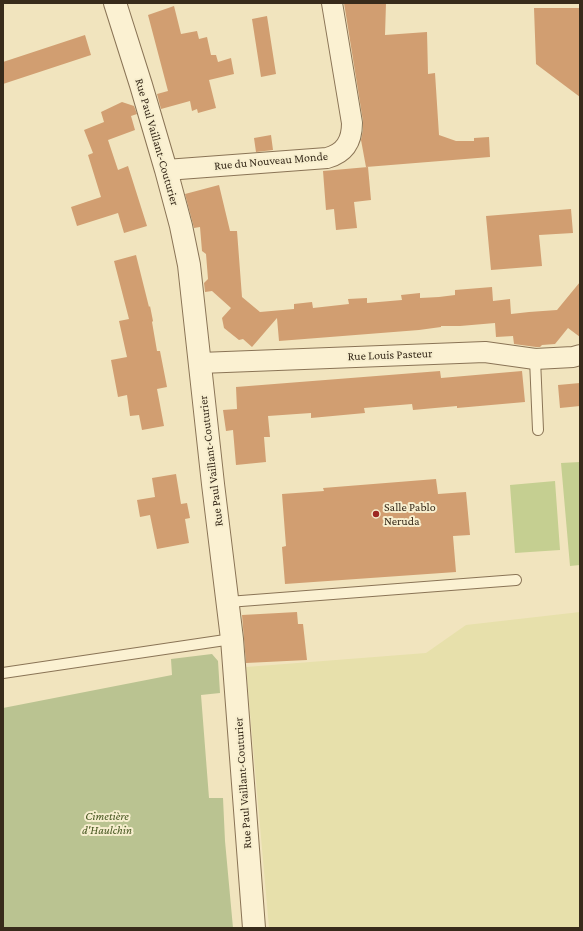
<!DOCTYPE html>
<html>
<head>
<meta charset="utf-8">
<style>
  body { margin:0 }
  #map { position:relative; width:583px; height:931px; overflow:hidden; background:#f1e4be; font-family:"Crimson Pro",serif }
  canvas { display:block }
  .frame { position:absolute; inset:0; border:4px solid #382b1b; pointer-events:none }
</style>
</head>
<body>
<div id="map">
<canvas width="583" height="931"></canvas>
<div class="frame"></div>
</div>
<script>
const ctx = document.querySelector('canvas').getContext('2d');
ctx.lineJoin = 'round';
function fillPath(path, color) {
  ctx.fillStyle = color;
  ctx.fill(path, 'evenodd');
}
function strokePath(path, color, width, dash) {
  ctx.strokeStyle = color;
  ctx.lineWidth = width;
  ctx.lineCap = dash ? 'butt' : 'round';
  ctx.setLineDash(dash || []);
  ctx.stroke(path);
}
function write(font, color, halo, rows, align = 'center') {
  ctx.font = font + ' "Crimson Pro",serif';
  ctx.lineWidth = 4;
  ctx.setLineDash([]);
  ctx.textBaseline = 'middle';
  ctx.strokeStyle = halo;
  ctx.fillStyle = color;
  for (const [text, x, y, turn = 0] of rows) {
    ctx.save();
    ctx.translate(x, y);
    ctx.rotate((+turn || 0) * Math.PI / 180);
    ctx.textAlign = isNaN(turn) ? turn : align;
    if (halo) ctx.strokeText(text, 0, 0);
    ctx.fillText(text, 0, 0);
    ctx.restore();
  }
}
fillPath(new Path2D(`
  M580 612V928H269L246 667 426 653 466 625Z`), '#e7e0ab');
fillPath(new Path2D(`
  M580 462V565L570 566 561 463Z
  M555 481 560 550 515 553 510 485Z`), '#c5cf91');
fillPath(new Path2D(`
  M212 654 218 661 220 693 201 695 209 798H223L225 841 233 928H3V708L172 675 171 659Z`), '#bac391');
fillPath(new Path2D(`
  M344 3H386L385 35 427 32 428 74 435 73 439 135 456 141H474V138L489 137 490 157 366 167 361 140 363 130V121Z
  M174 6 181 34 197 31 199 39 207 37 211 55H216L218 62 231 58 234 74 209 80 216 108 198 113 197 109 192 111 190 101 161 109 157 94 168 91 148 15Z
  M534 8H580V97L536 64Z
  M267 16 276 74 261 77 252 19Z
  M85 35 91 55 3 84V62Z
  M122 102 134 106 137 114 131 116 135 130 108 140 118 170 128 166 147 226 124 233 118 213 77 226 71 207 101 197 88 155 93 153 84 130 104 122 101 112Z
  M271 135 273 150 256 152 254 138Z
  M368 167 371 200 354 202 357 228 336 230 334 209 326 210 323 171Z
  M219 185 230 231H237L242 297 260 312 294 309V304L312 302 313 308 349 304 348 299 367 298V303L402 300 401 295 420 293V298L439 297 455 295V290L492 287 493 301 510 299 511 314 529 312 557 310 580 282V337L568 328 555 344 542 345 540 347H536L514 344 513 336 496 337 495 323 460 326H441V327L419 330 279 341 277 318 252 347 243 339 239 340 224 328 222 318 231 308 212 291 205 292 204 283 208 279 206 254 202 251 200 227 194 228 185 194Z
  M571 209 573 233 539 235 542 266 491 270 486 216Z
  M136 255 149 307 150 306 153 321 152 322 157 351H160L167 387 157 389 164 426 142 430 139 415 130 416 127 395 118 397 111 360 127 357 119 321 129 319 114 261Z
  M440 371 441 378 522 371 525 402 457 408V406L413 410 412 404 364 408 365 413 311 418V413L268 416 270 437H264L266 462 236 465 233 430 226 431 223 410 237 409 236 387Z
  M580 383V406L560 408 558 385Z
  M176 474 181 504 187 503 190 518 185 519 189 543 157 549 150 515 140 517 137 500 155 497 152 478Z
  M436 479 438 494 466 492 470 535 453 536 456 572 285 584 282 547 286 546 282 494 324 491 323 488Z
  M297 612 298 624H303L307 660 246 663 242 615Z`), '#d19e71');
const service = new Path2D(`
  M535 359 538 430
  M228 602 516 580
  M3 673 232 639`);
const minor = new Path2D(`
  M166 170 327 158C345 153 352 141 352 123L332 3
  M200 363 485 352 535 359 573 357 580 355`);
const tertiary = new Path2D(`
  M115 3 141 85 166 170 181 226 189 265 213 484 232 639 254 928`);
strokePath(service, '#8a7456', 12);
strokePath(minor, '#8a7456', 22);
strokePath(tertiary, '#8a7456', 24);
strokePath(service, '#fbf1d2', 10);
strokePath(minor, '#fbf1d2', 20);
strokePath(tertiary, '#fbf1d2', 22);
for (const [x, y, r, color] of [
  [376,514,4,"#9d2722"]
]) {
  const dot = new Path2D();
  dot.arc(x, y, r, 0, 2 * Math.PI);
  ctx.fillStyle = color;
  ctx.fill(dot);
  strokePath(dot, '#f7eece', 1.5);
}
write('12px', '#382b1b', '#f7eece', [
  ["Rue Paul Vaillant-Couturier",157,142,74],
  ["Rue du Nouveau Monde",271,161,-5],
  ["Rue Louis Pasteur",390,355,-2],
  ["Rue Paul Vaillant-Couturier",211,461,-97],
  ["Rue Paul Vaillant-Couturier",243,783,-94]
]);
write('12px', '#382b1b', '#f7eece', [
  ["Salle Pablo",384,507],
  ["Neruda",384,521]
], 'left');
write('italic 12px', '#465620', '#f7eece', [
  ["Cimetière",107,816],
  ["d'Haulchin",107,830]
]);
</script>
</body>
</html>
